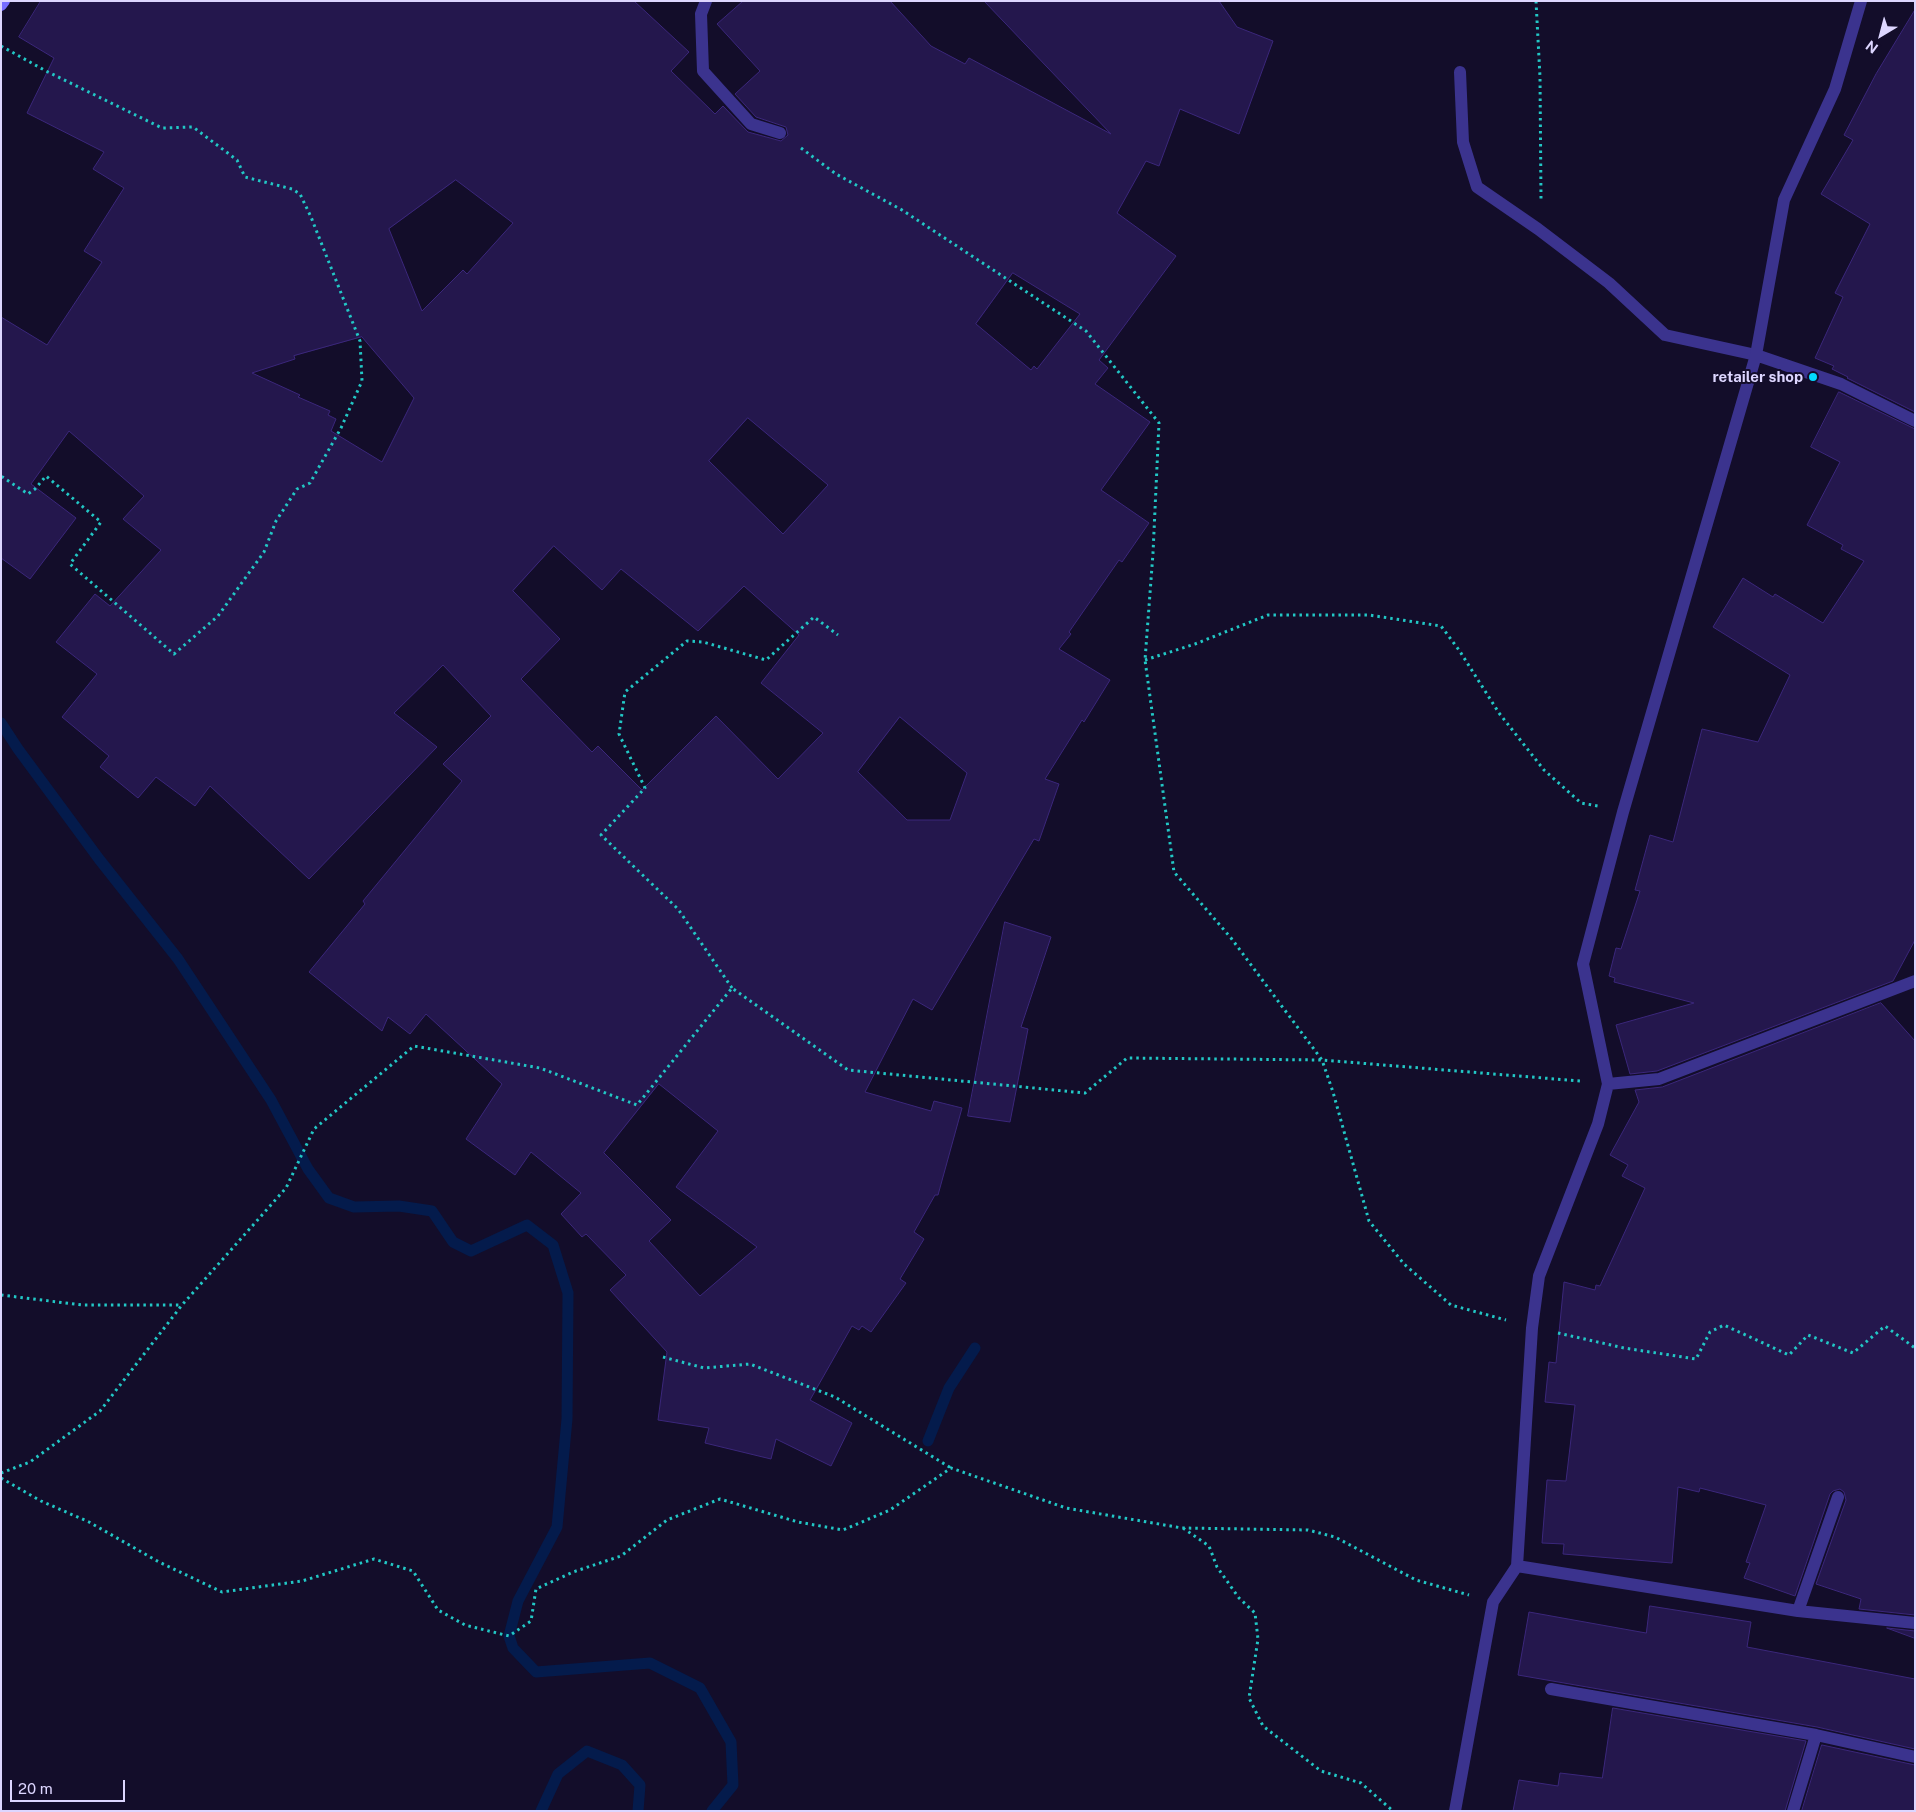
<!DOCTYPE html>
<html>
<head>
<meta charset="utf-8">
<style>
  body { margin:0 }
  #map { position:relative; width:1916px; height:1812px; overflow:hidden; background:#130d2a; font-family:"Public Sans",sans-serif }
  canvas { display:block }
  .frame { position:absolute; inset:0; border:2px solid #ddd6ff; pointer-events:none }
  .north { position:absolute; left:1856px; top:10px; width:50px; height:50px; -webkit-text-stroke:4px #130d2a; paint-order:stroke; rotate:217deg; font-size:14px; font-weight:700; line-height:20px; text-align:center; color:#ddd6ff }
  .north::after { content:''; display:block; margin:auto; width:18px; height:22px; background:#ddd6ff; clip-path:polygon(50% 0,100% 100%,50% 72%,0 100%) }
  .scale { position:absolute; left:10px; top:1780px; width:115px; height:22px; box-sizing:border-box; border:2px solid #ddd6ff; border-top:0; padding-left:6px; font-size:15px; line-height:18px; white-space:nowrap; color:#ddd6ff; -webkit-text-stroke:4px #130d2a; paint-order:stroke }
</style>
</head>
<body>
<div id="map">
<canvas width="1916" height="1812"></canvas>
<div class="frame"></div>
<div class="north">N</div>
<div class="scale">20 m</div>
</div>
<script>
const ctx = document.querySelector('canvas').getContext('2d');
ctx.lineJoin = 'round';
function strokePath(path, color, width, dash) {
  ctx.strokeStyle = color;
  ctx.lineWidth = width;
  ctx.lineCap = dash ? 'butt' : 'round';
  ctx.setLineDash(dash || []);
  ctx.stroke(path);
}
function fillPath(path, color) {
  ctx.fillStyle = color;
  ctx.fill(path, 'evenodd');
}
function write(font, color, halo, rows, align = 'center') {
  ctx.font = font + ' "Public Sans",sans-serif';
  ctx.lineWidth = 4;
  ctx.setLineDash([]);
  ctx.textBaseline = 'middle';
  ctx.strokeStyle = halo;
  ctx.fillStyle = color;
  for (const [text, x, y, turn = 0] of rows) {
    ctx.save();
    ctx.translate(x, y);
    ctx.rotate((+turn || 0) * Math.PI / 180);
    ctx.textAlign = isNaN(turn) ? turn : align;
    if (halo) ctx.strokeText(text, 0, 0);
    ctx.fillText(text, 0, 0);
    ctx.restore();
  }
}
strokePath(new Path2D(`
  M1 723 18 749 99 859 178 959 271 1100 308 1169 329 1198 354 1207 399 1206 432 1211 453 1242 471 1251 527 1225 553 1245 568 1293 567 1419 557 1527 518 1601 509 1636 513 1648 536 1672 650 1663 700 1688 731 1742 733 1785 712 1811
  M928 1441 949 1388 975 1348
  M541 1811 558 1774 587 1751 622 1765 640 1785 638 1811`), '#041b4c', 11);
const building = new Path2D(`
  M41 1H634L689 52 671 71 715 114 723 106 748 132 781 141 788 135 786 127 756 117 735 94 760 71 717 24 743 1H890L931 46 965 64 969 58 1111 134 984 1H1219L1237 27 1273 41 1239 134 1180 109 1159 166 1146 161 1117 213 1176 256 1099 360 1108 368 1095 384 1150 422 1101 490 1149 523 1122 562 1119 560 1069 632 1071 634 1059 649 1110 680 1084 722 1082 720 1045 779 1059 784 1039 841 1034 839 932 1010 913 999 865 1092 931 1111 934 1101 962 1108 938 1195H935L914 1232 924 1239 900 1279 906 1283 871 1332 862 1326 859 1330 852 1326 810 1400 852 1423 831 1466 776 1439 771 1459 705 1443 709 1428 658 1420 667 1352 610 1290 626 1275 586 1234 582 1237 561 1214 581 1193 531 1152 515 1175 466 1139 502 1084 426 1014 410 1034 388 1017 382 1031 309 972 365 904 363 901 462 781 443 764 491 716 443 665 394 713 437 747 309 879 210 786 195 806 156 777 138 798 100 767 109 756 62 717 97 674 56 642 95 594 110 606 161 550 123 519 144 496 69 431 31 484 76 518 30 579 1 558V317L47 345 102 262 84 251 124 188 93 169 104 152 27 113 54 58 19 37ZM456 180 513 223 467 274 463 270 422 311 389 229ZM1013 273 1080 314 1037 369 1034 366 1031 370 976 324ZM362 337 414 398 382 462 331 431 336 419 328 415 330 411 298 397 300 395 252 373 295 359 294 356ZM748 418 828 485 783 534 709 461ZM554 546 602 590 621 569 698 631 744 586 799 635 761 683 823 733 778 779 716 716 642 790 598 746 592 752 521 679 560 639 513 591ZM900 717 967 773 950 820H907L858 772ZM659 1084 718 1131 676 1187 757 1247 700 1296 649 1241 671 1220 604 1153Z
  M1915 10V412L1847 378 1848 377 1832 369 1834 366 1815 358 1843 297 1835 293 1870 224 1821 194 1853 140 1844 135 1876 74Z
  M1839 392 1915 429V940L1893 981 1657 1071 1630 1074 1616 1025 1694 1003 1614 982 1615 978 1609 976 1616 948 1621 949 1640 891 1635 890 1650 835 1673 842 1702 729 1758 742 1790 675 1713 627 1743 578 1773 597 1775 594 1823 623 1864 561 1841 549 1843 545 1807 525 1840 462 1811 447Z
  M1005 922 1051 937 1021 1027 1028 1029 1010 1122 968 1116Z
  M1881 1003 1915 1041V1615L1859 1609 1861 1599 1816 1584 1846 1500 1844 1492 1840 1489 1833 1491 1830 1494 1795 1596 1744 1578 1750 1563 1746 1562 1766 1505 1700 1488 1699 1492 1678 1487 1672 1563 1563 1554 1564 1544 1542 1543 1547 1480 1566 1481 1575 1405 1545 1402 1549 1362 1556 1363 1564 1282 1595 1290 1596 1285 1600 1286 1645 1188 1622 1176 1628 1165 1610 1155 1639 1102 1635 1090 1662 1087Z
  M1650 1606 1751 1622 1747 1647 1915 1679V1749L1817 1727 1518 1675 1529 1612 1646 1633Z
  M1887 1628 1915 1631V1638Z
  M1613 1708 1806 1741 1785 1811H1513L1519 1780 1558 1786 1560 1773 1602 1778Z
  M1822 1745 1915 1765V1811H1802Z`);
fillPath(building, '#24174d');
strokePath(building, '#3b277b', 1);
strokePath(new Path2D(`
  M1536 1 1540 77 1541 199
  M1 46 46 71 162 128 193 127 237 160 245 177 292 189 300 194 311 217 360 341 362 381 341 428 310 483 297 489 276 521 264 552 218 616 174 654 70 564 101 522 46 476 35 489 28 494 1 476
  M801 148 836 174 902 210 1086 331 1159 423 1153 553 1145 660 1174 872 1231 938 1322 1060 1333 1092 1369 1221 1404 1264 1451 1305 1506 1320
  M1145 660 1195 644 1268 615H1369L1441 626 1459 650 1499 713 1544 770 1581 803 1598 806
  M732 988 678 909 601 835 645 788 619 734 625 692 687 641 703 642 766 660 814 617 838 635
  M1 1295 82 1305H182
  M1558 1333 1624 1348 1696 1359 1710 1332 1724 1325 1789 1355 1808 1335 1853 1353 1885 1326 1915 1348
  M663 1357 704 1368 750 1364 835 1397 951 1468
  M1 1473 30 1462 100 1411 182 1305 286 1188 314 1129 414 1046 540 1068 637 1105 732 988 848 1070 1085 1093 1127 1058 1322 1060 1580 1081
  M1 1478 41 1501 89 1522 159 1562 222 1592 302 1581 374 1559 413 1571 438 1610 465 1625 509 1636 531 1621 536 1589 573 1572 621 1556 667 1520 720 1499 798 1522 843 1530 890 1510 951 1468 1066 1508 1182 1528 1308 1530 1335 1537 1416 1580 1469 1595
  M1183 1528 1209 1546 1217 1567 1239 1598 1255 1613 1258 1639 1249 1698 1263 1726 1321 1771 1361 1783 1393 1811`), '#22c7c5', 3, [2.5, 4]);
strokePath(new Path2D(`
  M1460 72 1463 142 1477 187 1538 229 1609 283 1665 335 1756 355`), '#3b338e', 12);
strokePath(new Path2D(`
  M706 1 701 14 703 71 751 124 780 133
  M1756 355 1841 384 1915 421
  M1608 1084 1659 1079 1915 981
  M1517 1566 1798 1611 1915 1623
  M1798 1611 1838 1497
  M1551 1689 1816 1735 1915 1757
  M1455 1811 1493 1602 1517 1566 1532 1328 1539 1276 1598 1124 1608 1084 1583 964 1623 812 1756 355 1784 200 1835 89 1861 1
  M1793 1811 1816 1735`), '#3b338e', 12);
strokePath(new Path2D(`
  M1 5 4 1`), '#776dff', 12);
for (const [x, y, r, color] of [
  [1813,377,5,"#02daff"]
]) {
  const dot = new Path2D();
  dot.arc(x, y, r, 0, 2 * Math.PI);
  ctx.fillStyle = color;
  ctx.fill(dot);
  strokePath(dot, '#130d2a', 2);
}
write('bold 15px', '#ddd6ff', '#130d2a', [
  ["retailer shop",1803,377]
], 'right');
</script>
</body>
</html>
